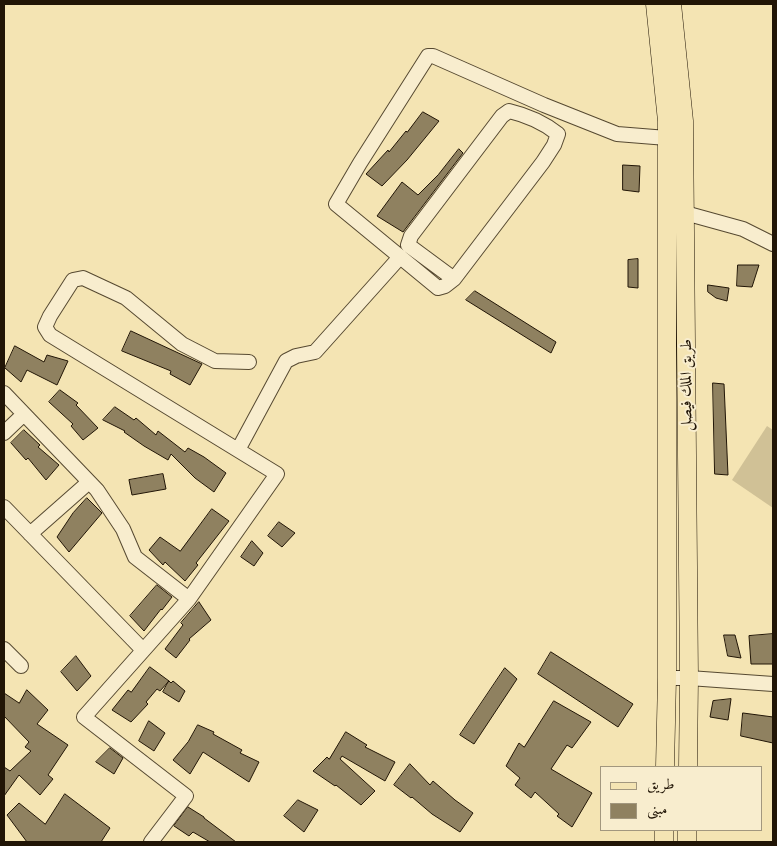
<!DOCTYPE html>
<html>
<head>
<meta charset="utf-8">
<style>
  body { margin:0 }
  #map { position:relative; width:777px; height:846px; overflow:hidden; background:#f4e4b3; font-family:"IM FELL French Canon",Amiri,serif }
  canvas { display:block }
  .frame { position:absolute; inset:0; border:5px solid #211506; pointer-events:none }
  .legend { position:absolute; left:600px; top:766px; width:162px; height:65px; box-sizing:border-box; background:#f8edce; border:1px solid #a2977e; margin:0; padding:6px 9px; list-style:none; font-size:15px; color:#211506 }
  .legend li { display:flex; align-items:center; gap:10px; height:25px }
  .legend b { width:25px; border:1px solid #a2977e }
</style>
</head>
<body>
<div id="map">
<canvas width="777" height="846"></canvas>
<div class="frame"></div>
<ul class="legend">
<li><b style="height:6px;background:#f4e4b3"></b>طريق</li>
<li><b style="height:14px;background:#8f8160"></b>مبنى</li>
</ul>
</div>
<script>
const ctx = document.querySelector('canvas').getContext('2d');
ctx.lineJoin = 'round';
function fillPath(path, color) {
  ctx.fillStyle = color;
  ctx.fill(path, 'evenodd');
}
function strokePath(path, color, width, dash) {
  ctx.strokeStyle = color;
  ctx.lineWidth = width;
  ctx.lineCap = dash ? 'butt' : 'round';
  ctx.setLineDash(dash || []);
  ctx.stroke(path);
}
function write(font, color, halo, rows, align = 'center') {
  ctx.font = font + ' "IM FELL French Canon",Amiri,serif';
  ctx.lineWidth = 4;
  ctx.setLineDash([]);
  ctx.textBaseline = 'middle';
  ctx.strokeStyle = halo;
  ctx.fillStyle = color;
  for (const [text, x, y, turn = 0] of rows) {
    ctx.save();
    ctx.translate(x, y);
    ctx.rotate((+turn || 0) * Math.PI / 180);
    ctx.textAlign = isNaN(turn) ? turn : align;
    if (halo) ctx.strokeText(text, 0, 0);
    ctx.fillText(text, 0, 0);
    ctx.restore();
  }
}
fillPath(new Path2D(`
  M767 426 773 430V508L732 480Z`), '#d0c196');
const building = new Path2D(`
  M423 112 439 121 407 160 382 186 366 174 388 150 389 152 406 131 407 132Z
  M459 149 463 153 403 232 377 216 402 182 418 195 438 175Z
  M623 165 640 166 639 192 623 190Z
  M638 259V288L628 287V260Z
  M738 265H759L752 287 737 286Z
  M708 285 729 288 727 301 716 298 708 292Z
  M475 291 556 342 551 353 466 300Z
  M131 331 202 364 190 385 170 374 171 371 122 351Z
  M15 346 44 362 47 355 68 361 57 385 27 370 21 382 5 368Z
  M713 383 724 384 728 475 715 474Z
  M60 390 78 403 76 405 98 428 83 440 71 426 73 424 49 402Z
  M115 407 134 420 136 418 156 435 158 431 185 452 188 448 204 457 226 473 214 492 195 478 171 454 168 460 144 446 124 432 125 431 103 420Z
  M24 430 40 445 38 447 59 465 46 480 28 458 26 460 11 443Z
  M163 474 166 489 132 495 129 480Z
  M87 498 102 513 69 552 57 537 73 513Z
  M212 509 229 521 196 563 198 565 185 581 165 562 163 565 149 550 160 537 180 551Z
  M279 522 295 533 282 547 268 536Z
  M252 541 263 553 254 566 241 557Z
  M157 585 172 597 162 610 161 609 144 631 130 616Z
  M199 602 211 620 189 639 190 640 176 658 165 649 183 625 181 623Z
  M773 634V664H751L749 636Z
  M724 635H735L741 658 728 656Z
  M551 652 633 704 618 727 538 674Z
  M76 656 91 676 77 691 61 672Z
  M150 667 169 681 160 691 157 689 146 702 148 704 131 722 112 710 128 690 131 692Z
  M505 668 517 679 474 744 460 735Z
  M169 681 171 683 173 681 185 691 179 702 163 692Z
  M27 690 48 710 37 724 68 745 48 775 53 779 40 795 19 775 4 796V767L10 771 31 751 25 747 29 742 4 716V693L19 703Z
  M731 699 728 720 710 717 713 701Z
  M554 701 591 722 572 748 567 745 551 769 592 793 572 827 557 816 559 814 535 792 531 798 515 785 520 778 506 766 519 743 524 747Z
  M743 713 773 717V743L741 736Z
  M149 721 165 733 154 751 139 741Z
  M198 725 214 732 213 734 242 750 240 753 259 762 249 782 203 752 190 774 173 760 188 742Z
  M346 732 367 745 365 747 395 762 385 781 342 756 340 759 375 791 361 805 336 785 335 786 313 771 327 757 329 759Z
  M110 748 123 758 114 774 96 762Z
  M410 764 430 785 433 781 455 800 473 813 460 832 432 814 412 797 411 798 394 785Z
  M65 794 110 828 101 842H27L7 815 19 803 45 824Z
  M298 800 318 810 304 832 284 816Z
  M188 807 204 817V818L236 842H210L193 832 189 836 174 826Z`);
fillPath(building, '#8f8160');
strokePath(building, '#211506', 1);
const minor = new Path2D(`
  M685 213 743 229 773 244
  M454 279 408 245 411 236 502 116 509 111C526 115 543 122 558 134L554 145 543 162 454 279 445 286 438 288 336 204 360 163 428 56H433L544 105 617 134 667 138
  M4 393 97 490 123 529 135 557 189 599
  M4 433 24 414
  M238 450 286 361 296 356 315 352 400 257
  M4 507 143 650
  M30 534 89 482
  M4 649 21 666
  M667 678H689L773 684
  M151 842 186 796 84 717 189 599 277 474 50 335 45 327 50 316 73 280 83 278 126 298 182 344 215 361 249 362`);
const major = new Path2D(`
  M655 4 667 121V678L665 767
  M672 4 684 121 689 678 688 767
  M664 842V830
  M687 842V830`);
strokePath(minor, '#564931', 16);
strokePath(major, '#211506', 19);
strokePath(minor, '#f8edce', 14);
strokePath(major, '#f4e4b3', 18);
write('16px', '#211506', '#f8edce', [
  ["طريق الملك فيصل",687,385,-90]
]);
</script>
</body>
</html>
